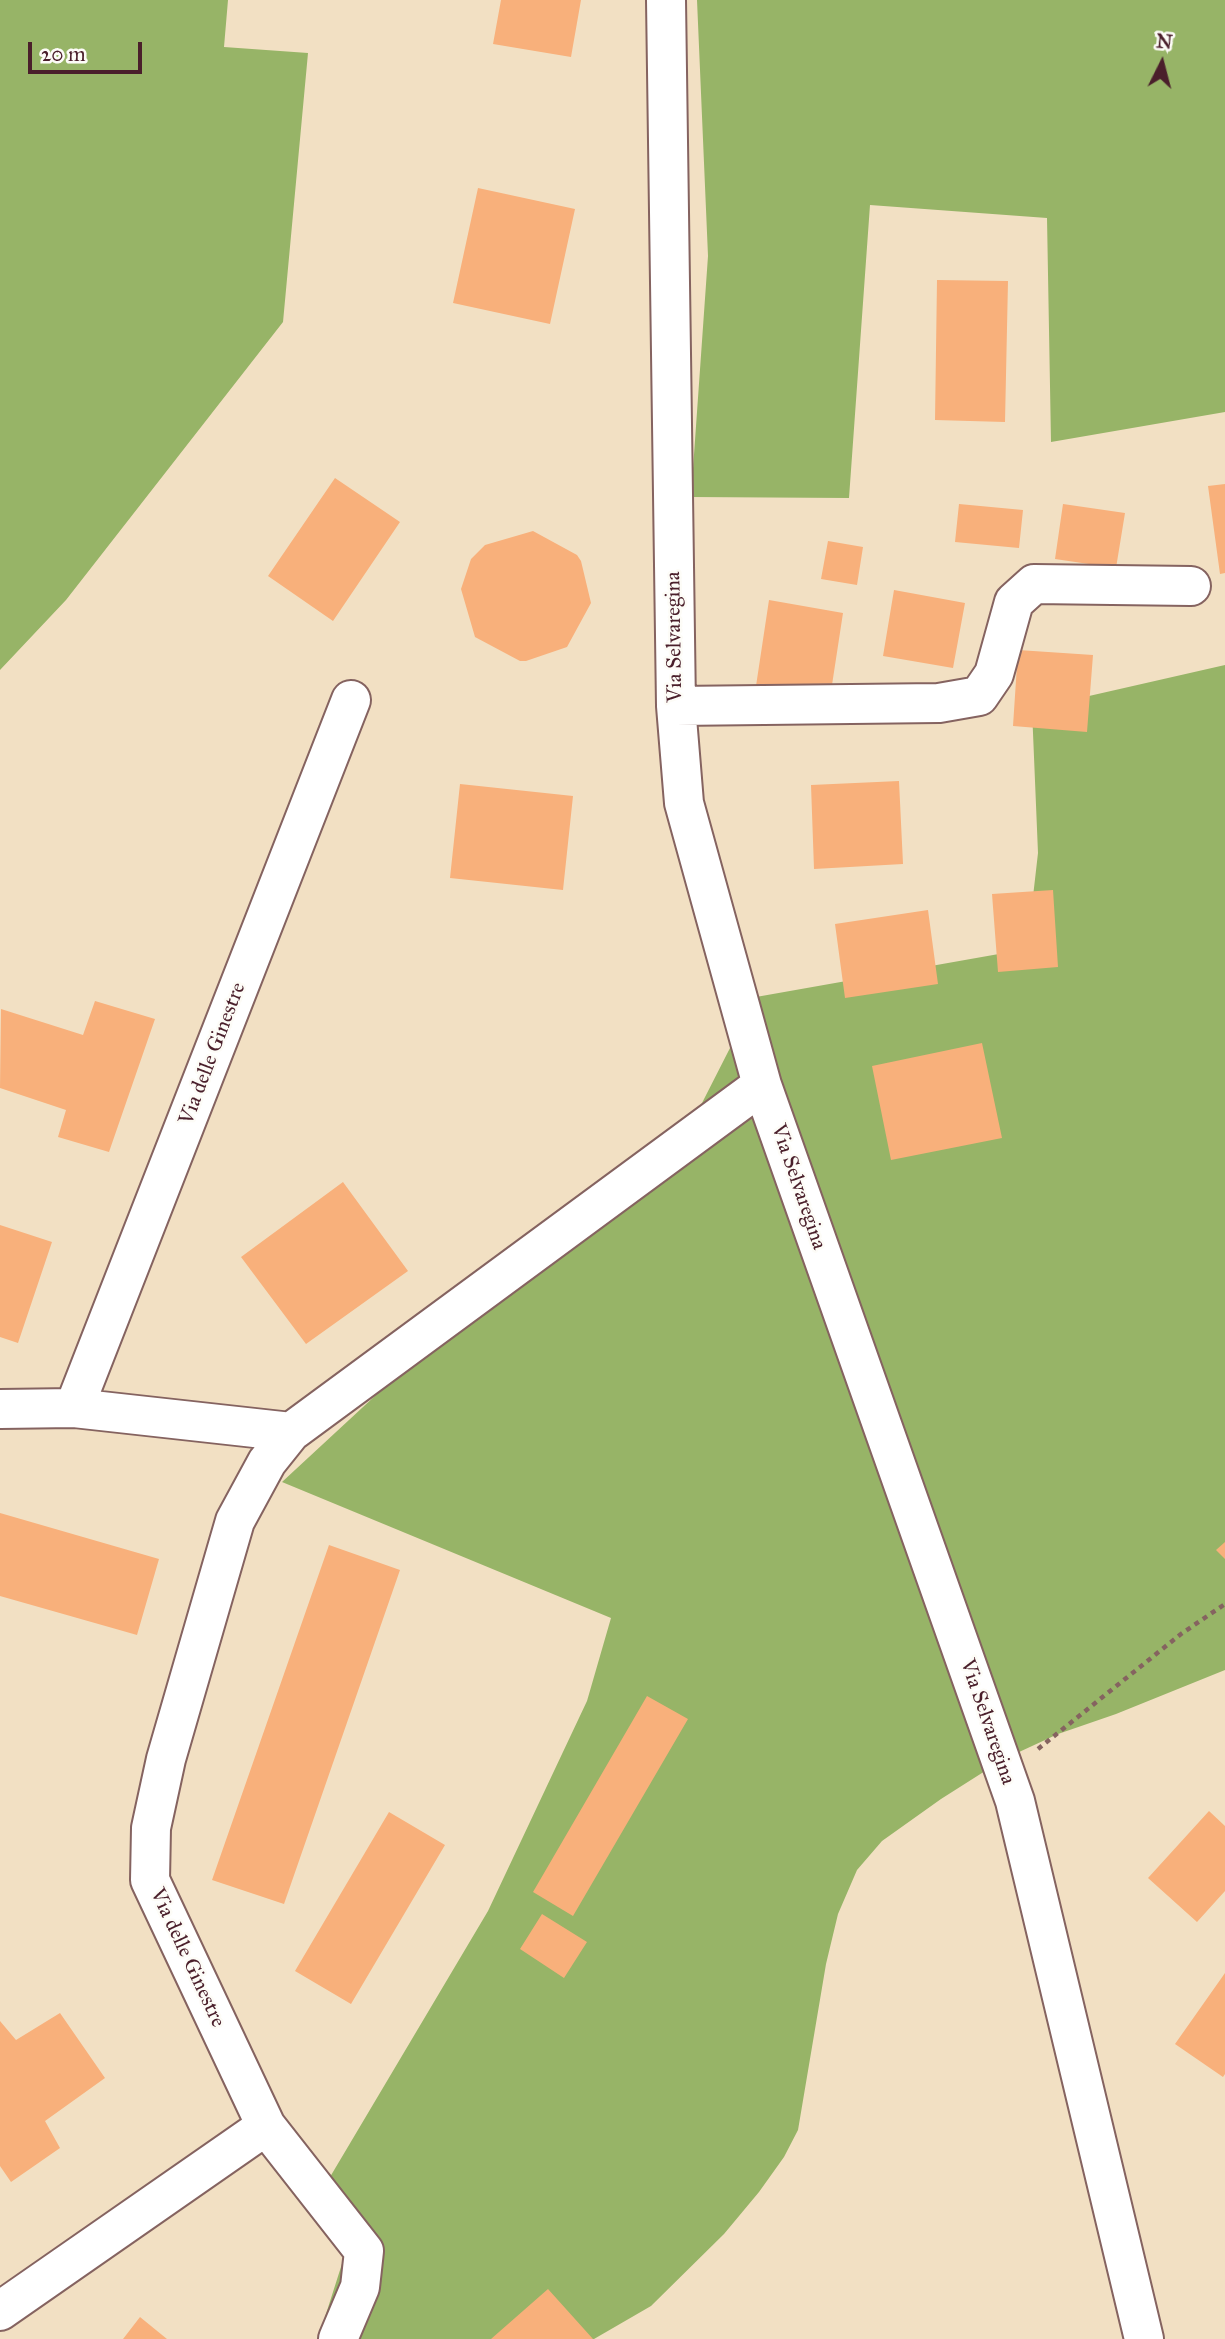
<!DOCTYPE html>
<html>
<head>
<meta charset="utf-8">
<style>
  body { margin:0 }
  #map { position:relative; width:1225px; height:2339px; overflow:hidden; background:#f2e0c3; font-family:"IM FELL Great Primer",serif }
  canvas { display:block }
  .north { position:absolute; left:1127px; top:28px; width:70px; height:70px; -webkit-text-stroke:5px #fdfcf7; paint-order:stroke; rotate:6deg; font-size:19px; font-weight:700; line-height:28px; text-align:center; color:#4a1f2b }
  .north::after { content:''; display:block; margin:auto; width:24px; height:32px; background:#4a1f2b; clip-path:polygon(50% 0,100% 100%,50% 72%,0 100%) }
  .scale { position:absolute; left:28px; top:42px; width:114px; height:32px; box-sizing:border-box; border:4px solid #4a1f2b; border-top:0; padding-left:9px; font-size:21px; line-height:24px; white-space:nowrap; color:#4a1f2b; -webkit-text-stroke:5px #fdfcf7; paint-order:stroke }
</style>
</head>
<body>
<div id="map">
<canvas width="1225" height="2339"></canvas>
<div class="north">N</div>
<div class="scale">20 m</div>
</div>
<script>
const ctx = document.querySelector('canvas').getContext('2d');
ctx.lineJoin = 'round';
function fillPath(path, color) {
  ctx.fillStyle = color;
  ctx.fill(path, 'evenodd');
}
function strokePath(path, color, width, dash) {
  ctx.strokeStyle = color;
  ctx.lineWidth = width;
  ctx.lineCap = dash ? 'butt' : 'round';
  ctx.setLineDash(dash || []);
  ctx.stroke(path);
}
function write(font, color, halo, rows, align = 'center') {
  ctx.font = font + ' "IM FELL Great Primer",serif';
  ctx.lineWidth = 5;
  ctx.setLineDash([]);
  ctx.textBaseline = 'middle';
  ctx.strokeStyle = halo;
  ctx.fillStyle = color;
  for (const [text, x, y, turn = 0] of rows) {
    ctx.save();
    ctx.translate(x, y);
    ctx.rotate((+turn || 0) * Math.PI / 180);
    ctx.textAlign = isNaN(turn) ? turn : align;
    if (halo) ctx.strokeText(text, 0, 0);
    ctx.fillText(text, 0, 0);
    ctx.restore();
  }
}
fillPath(new Path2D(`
  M0 0H228L224 47 308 53 283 322 66 600 0 670Z
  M697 0H1225V412L1051 442 1047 218 870 205 849 498 691 497 708 256Z
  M1225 665V1670L1116 1714 1058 1734 1004 1759 941 1799 882 1841 857 1870 838 1914 826 1964 798 2130 784 2157 759 2192 724 2234 651 2306 594 2339H318L355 2223 330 2177 488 1911 587 1701 611 1618 282 1482 443 1333 673 1149 702 1103 756 997 1027 949 1038 853 1032 709Z`), '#97b467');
fillPath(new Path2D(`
  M501 0H581L571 57 493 44Z
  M478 188 575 209 550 324 453 303Z
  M937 280 1008 281 1005 422 935 420Z
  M335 478 400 522 333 621 268 576Z
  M1225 484V573L1220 574 1208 486Z
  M959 504 1023 510 1019 548 955 542Z
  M1063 504 1125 513 1116 568 1055 559Z
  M533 531 577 555 581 561 591 603 567 647 526 661H520L475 637 461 589 471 559 485 545Z
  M828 541 863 547 857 585 821 579Z
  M894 590 965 603 953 668 883 656Z
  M769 600 843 613 830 698 756 686Z
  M1018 650 1093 655 1087 732 1013 726Z
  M899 781 903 864 814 869 811 785Z
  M460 784 573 796 563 890 450 878Z
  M1053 890 1058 967 998 972 992 894Z
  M928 910 938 984 845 998 835 924Z
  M95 1001 155 1019 109 1152 58 1137 66 1110 0 1088 1 1009 83 1035Z
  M982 1043 1002 1138 891 1160 872 1066Z
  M343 1182 408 1271 306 1344 241 1257Z
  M0 1225 52 1242 18 1343 0 1337Z
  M0 1513 159 1559 137 1635 0 1596Z
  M1225 1542V1559L1216 1550Z
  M329 1545 400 1570 284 1904 212 1880Z
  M647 1696 688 1719 573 1916 533 1892Z
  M1209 1811 1225 1826V1891L1197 1922 1148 1878Z
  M389 1812 445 1845 351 2004 295 1971Z
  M542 1914 587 1942 564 1978 520 1949Z
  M1225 1973V2074L1223 2077 1175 2044Z
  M60 2013 105 2078 45 2121 60 2148 11 2182 0 2166V2021L16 2040Z
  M548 2289 593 2339H491Z
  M140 2317 167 2339H123Z`), '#f8b07b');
const street = new Path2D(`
  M666 0 676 706 684 803 762 1085 1015 1801 1144 2339
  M676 706 939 703 979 696 994 674 1014 602 1034 584 1191 586
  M74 1408 351 700
  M0 1409 74 1408 291 1432
  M0 2311 266 2126
  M338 2339 360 2287 364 2251 266 2126 150 1880 151 1828 166 1759 235 1521 267 1462 291 1432 762 1085`);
strokePath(street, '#856360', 42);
strokePath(new Path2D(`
  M1038 1749 1181 1634 1225 1604`), '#856360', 4.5, [5, 5]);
strokePath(street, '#fff', 38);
write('21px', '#4a1f2b', '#fdfcf7', [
  ["Via Selvaregina",675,637,-91],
  ["Via delle Ginestre",213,1054,-69],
  ["Via Selvaregina",798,1187,71],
  ["Via Selvaregina",987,1722,71],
  ["Via delle Ginestre",187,1958,65]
]);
</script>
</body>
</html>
